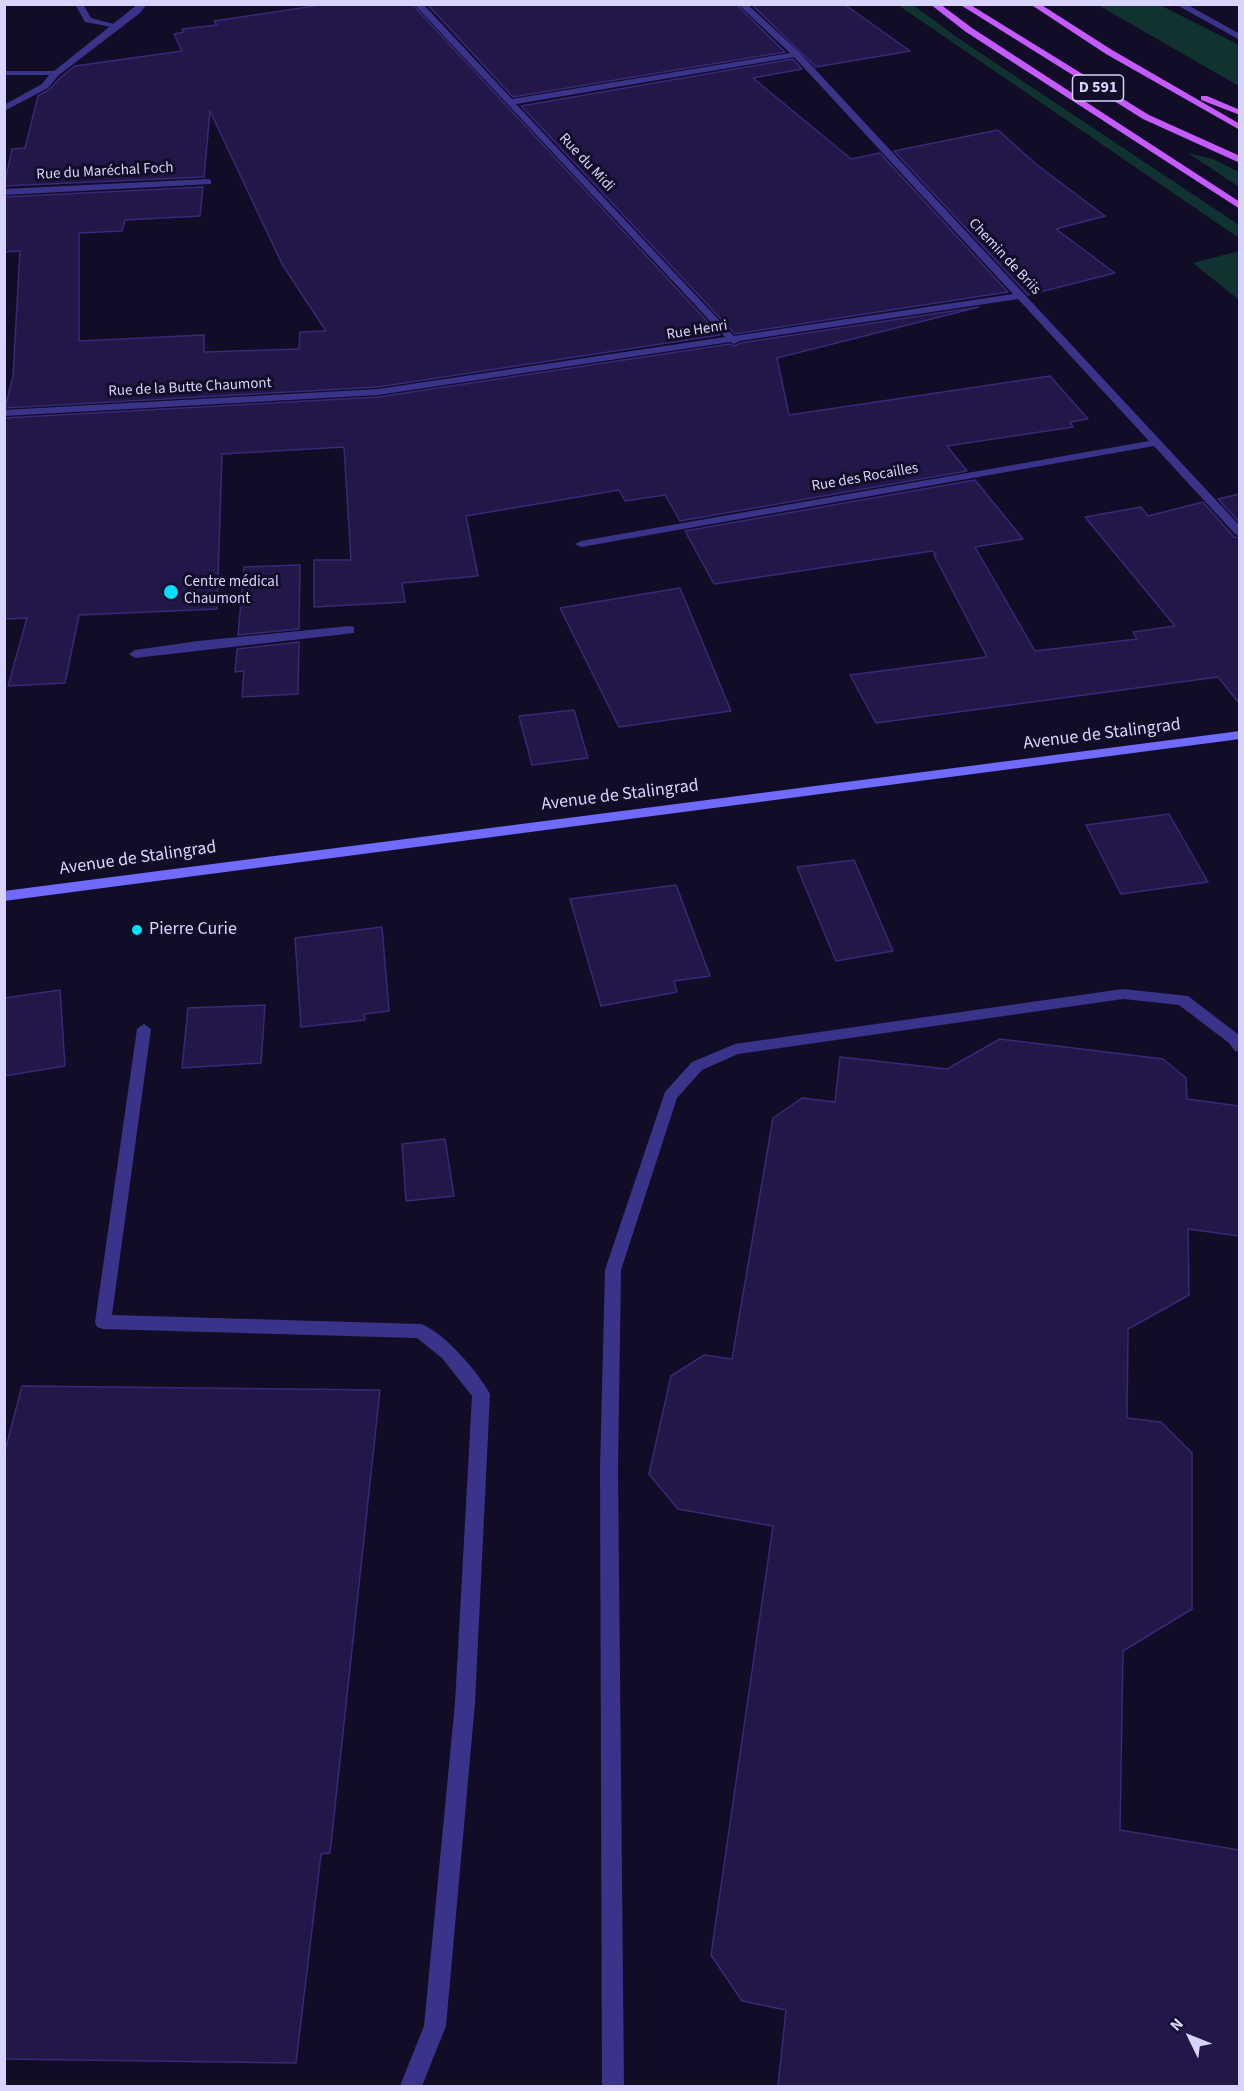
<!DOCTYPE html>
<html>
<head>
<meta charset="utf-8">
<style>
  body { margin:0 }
  #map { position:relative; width:1244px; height:2091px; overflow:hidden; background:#120d27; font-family:"Source Sans 3",sans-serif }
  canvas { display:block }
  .frame { position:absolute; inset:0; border:6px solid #d9d3ff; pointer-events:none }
  .north { position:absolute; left:1160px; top:2007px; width:60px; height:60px; -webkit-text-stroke:4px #120d27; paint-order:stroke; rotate:313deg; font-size:16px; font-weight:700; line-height:24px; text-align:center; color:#d9d3ff }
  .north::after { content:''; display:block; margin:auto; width:21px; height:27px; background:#d9d3ff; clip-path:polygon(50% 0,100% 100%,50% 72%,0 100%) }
</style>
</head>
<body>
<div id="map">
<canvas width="1244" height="2091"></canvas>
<div class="frame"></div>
<div class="north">N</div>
</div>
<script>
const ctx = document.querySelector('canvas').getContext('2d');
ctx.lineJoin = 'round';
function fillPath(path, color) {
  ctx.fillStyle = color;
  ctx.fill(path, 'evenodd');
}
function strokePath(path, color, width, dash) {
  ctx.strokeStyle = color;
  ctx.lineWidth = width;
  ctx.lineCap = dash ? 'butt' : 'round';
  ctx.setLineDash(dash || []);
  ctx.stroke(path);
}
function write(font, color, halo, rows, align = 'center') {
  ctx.font = font + ' "Source Sans 3",sans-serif';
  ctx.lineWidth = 6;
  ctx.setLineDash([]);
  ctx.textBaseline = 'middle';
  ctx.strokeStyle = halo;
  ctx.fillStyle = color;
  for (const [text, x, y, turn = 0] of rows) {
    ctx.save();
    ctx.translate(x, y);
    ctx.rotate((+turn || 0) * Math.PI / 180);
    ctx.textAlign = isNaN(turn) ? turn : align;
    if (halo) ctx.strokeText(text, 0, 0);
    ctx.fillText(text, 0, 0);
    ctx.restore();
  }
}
fillPath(new Path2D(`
  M898 5H913L958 38 1239 225V238Z
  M1098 5H1160L1239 45V86Z
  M1188 153 1213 159 1239 172V187Z
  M1239 251H1240L1239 300 1193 263Z`), '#103231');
const building = new Path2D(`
  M328 4H412L720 335 378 387 5 408 13 376 20 251 4 252V197L203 187 200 216 125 220 122 231 79 233V341L204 335V352L299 349 300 332 326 331 282 264 210 111 204 177 4 186 12 149 25 148 38 96 50 89 61 77 75 66 182 51 174 34 184 32 182 29 217 25 214 21Z
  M427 4H736L785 52 513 97Z
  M751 4H844L910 51 816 67Z
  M793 59 802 69 753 78 851 159 880 153 1008 292 735 334 521 106Z
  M998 130 1037 165 1105 216 1056 229 1115 273 1028 295 894 151Z
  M979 307 777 358 789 415 1050 376 1088 419 1070 422 1073 427 947 446 967 471 680 521 665 495 625 501 619 490 466 516 478 576 402 583 405 602 314 607V560H351L344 447 222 454 217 609 79 615 65 683 8 686 27 618 4 619V418L378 397 730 344 735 346 740 343Z
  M975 480 1023 539 975 547 1035 651 1137 639 1133 632 1175 626 1085 517 1141 507 1148 516 1203 502 1234 537 1239 538V703L1218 677 876 723 850 675 987 657 934 555 936 554 932 551 714 584 685 531Z
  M1239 494V522L1218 499Z
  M300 565 299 629 238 635 244 567Z
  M680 588 731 711 619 727 560 608Z
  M299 642 298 694 242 697 244 671 235 672 237 649Z
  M574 710 588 758 532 765 519 716Z
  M1169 814 1208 882 1121 894 1086 825Z
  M854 860 893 951 836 961 797 867Z
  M676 885 710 976 674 981 677 992 601 1006 570 899Z
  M382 927 389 1011 364 1014 365 1020 301 1027 295 938Z
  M60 990 65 1066 4 1076V998Z
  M265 1005 261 1063 182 1068 188 1008Z
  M1000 1039 1163 1059 1186 1078 1187 1099 1239 1106V1236L1188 1229 1189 1295 1128 1329 1127 1418 1161 1422 1192 1453V1609L1123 1651 1120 1830 1239 1850V2086H778L786 2010 742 2001 711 1955 773 1526 678 1509 649 1474 671 1376 704 1355 732 1359 773 1118 802 1098 835 1102 840 1057 947 1069Z
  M445 1139 454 1196 406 1201 402 1144Z
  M22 1386 380 1390 330 1853 321 1854 296 2063 4 2059V1455Z`);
fillPath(building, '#23174a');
strokePath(building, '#392877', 1.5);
fillPath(new Path2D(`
  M75 4H83L91 18 121 26 117 28 85 22Z
  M350 626 354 627V633L135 658 129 654 135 650 198 641Z
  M1123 989 1188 996 1239 1035 1240 1052 1235 1051 1229 1043 1179 1005 1123 999 738 1054 702 1070 677 1098 621 1270 618 1469 624 2086H602L600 1469 605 1270 665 1092 692 1062 735 1044Z
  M144 1024 151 1029 112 1315 421 1324C444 1332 479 1373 490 1394L475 1703 446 2026 422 2086H400L424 2026 455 1703 472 1396 442 1358 417 1338 103 1329 97 1327 95 1322 137 1029Z`), '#39348a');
fillPath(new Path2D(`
  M138 4H147L140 13 59 75 48 88 4 111V105L42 84 49 75H4V71H54Z
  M414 4H423L512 99 790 53 738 4H747L799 52 1240 526V536L1236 535 1154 446 581 547 575 544 581 541 1149 441 1018 299 739 341 734 344 730 342 378 395 4 416V410L378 389 725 337ZM794 57 1013 294 734 336 516 104Z
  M1175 4H1186L1240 34V40Z
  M208 179 211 180V184L4 195V189Z`), '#39348a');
fillPath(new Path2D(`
  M1240 731V739L4 901V891Z`), '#716aff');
fillPath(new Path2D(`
  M930 4H940L972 28 1240 202V209L966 32Z
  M959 4H969L1149 115 1240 156V163L1143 119Z
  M1030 4H1040L1112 50 1240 124V130L1106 54Z
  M1201 96H1207L1240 110V115L1201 100Z`), '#c55aff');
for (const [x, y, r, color] of [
  [171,592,8,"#00dffe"],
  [137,930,6,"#00dffe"]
]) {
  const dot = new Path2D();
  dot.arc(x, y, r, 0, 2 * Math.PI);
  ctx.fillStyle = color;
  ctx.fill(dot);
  strokePath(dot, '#120d27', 2);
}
write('15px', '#d9d3ff', '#120d27', [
  ["Rue du Midi",586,163,47],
  ["Rue du Maréchal Foch",105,172,-3],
  ["Chemin de Briis",1004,257,47],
  ["Rue Henri",697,331,-9],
  ["Rue de la Butte Chaumont",190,388,-3],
  ["Rue des Rocailles",865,478,-10]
]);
write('15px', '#d9d3ff', '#120d27', [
  ["Centre médical",184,583],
  ["Chaumont",184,600]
], 'left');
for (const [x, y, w] of [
  [1098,88,51]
]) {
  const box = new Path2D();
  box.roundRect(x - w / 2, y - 13, w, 26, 4.5);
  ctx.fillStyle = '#120d27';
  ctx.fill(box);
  strokePath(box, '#d9d3ff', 1.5);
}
write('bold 16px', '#d9d3ff', null, [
  ["D 591",1098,88]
]);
write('18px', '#d9d3ff', '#120d27', [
  ["Avenue de Stalingrad",1102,735,-7],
  ["Avenue de Stalingrad",620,796,-7],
  ["Avenue de Stalingrad",138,859,-8]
]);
write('18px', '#d9d3ff', '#120d27', [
  ["Pierre Curie",149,930]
], 'left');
</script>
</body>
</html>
